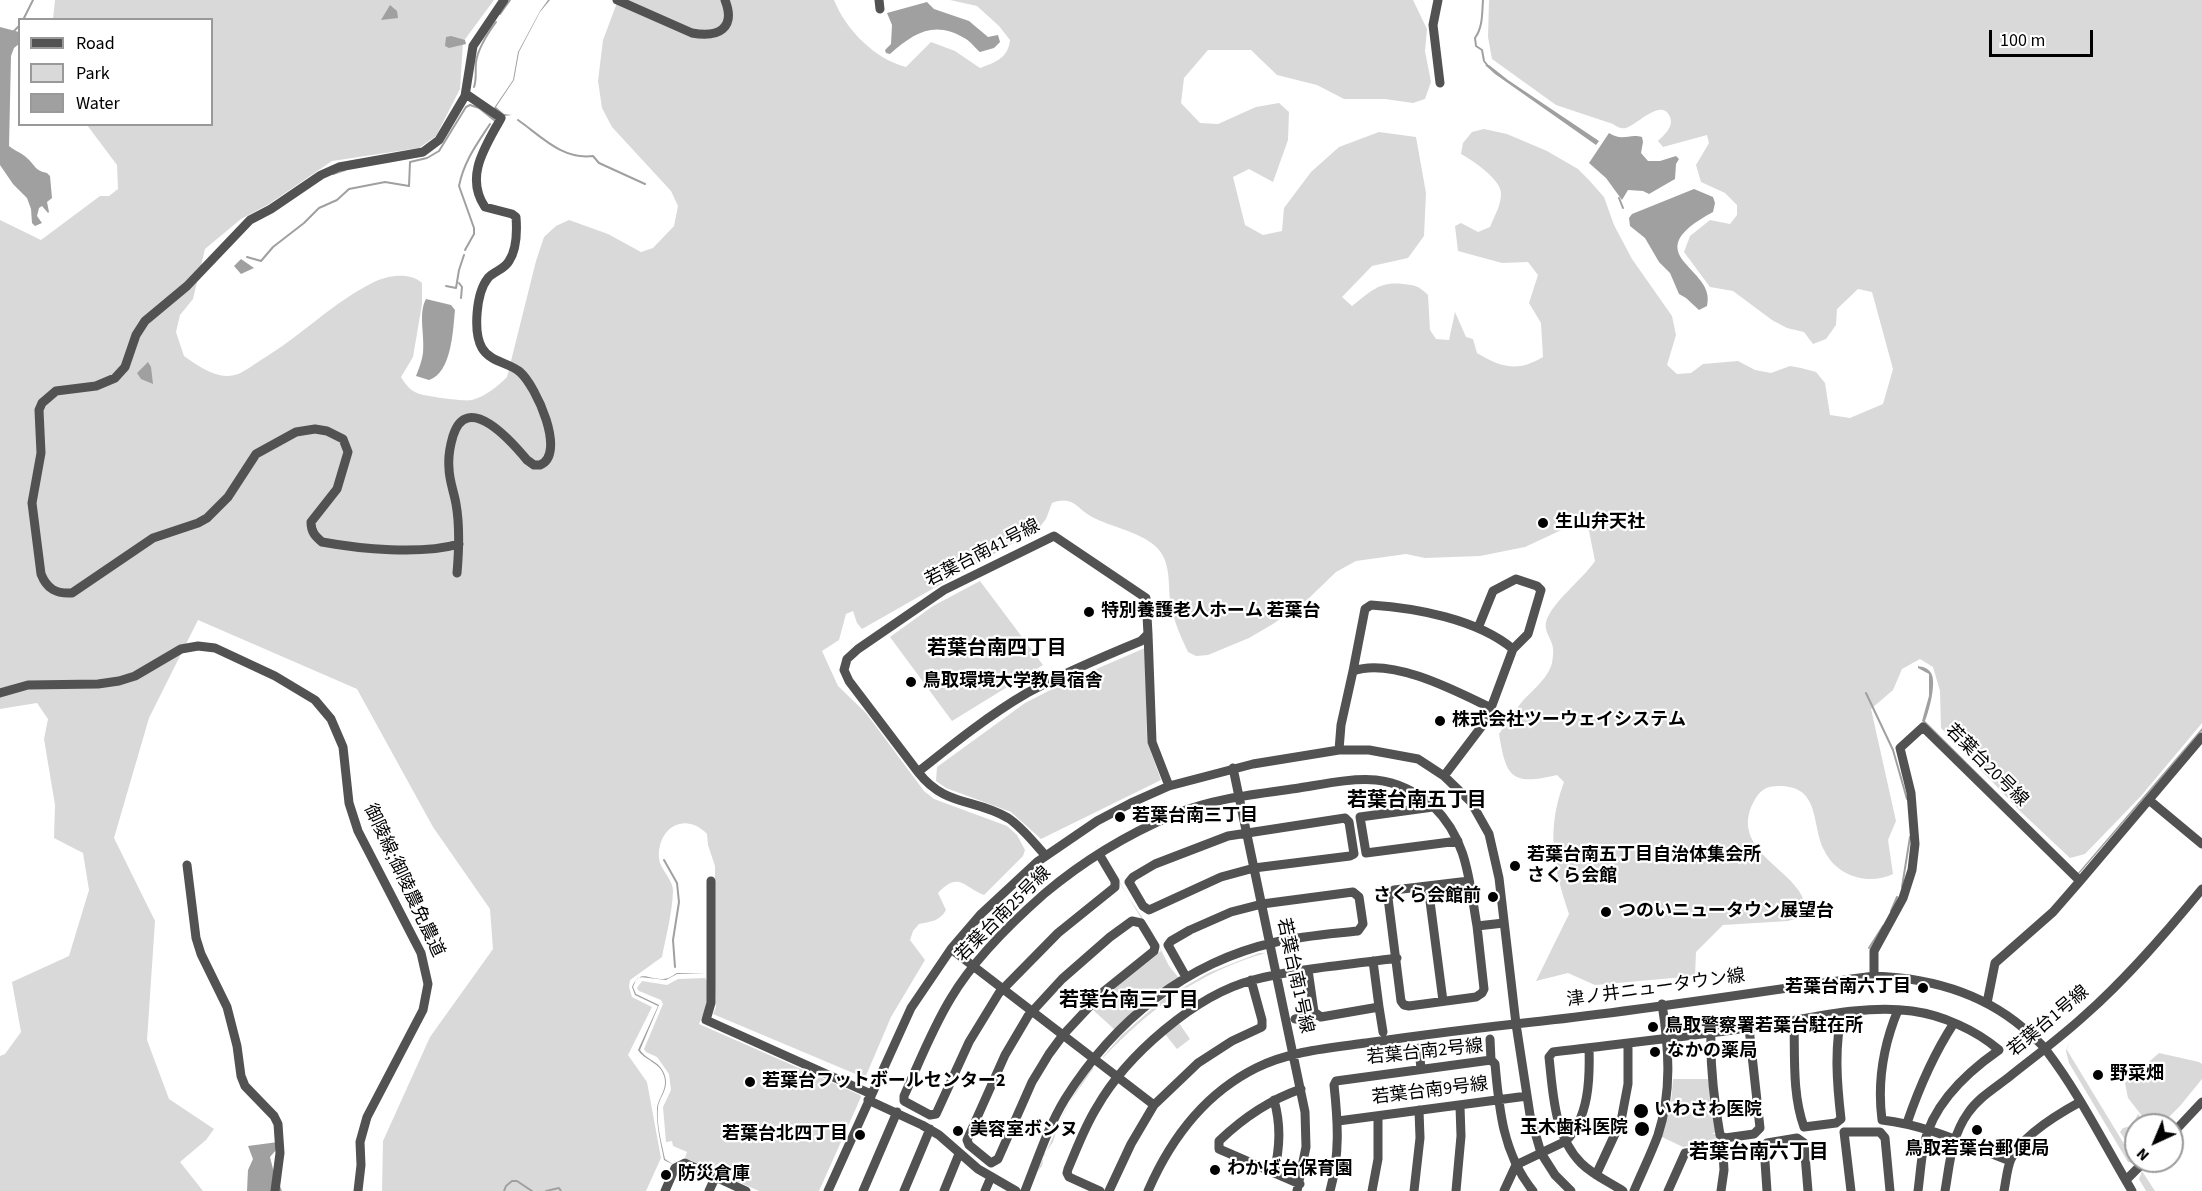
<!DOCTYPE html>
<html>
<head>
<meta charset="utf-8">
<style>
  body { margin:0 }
  #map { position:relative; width:2202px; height:1191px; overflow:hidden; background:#fff; font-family:"Source Sans 3",sans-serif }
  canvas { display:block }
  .legend { position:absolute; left:18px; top:18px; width:195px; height:108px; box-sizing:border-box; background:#fff; border:2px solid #999; margin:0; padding:8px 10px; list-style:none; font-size:18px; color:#000 }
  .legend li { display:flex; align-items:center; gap:12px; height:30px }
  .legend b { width:30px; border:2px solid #999 }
  .north { position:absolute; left:2124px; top:1113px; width:60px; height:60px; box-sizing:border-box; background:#fff; border:2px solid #999; border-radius:50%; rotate:224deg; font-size:16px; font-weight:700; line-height:24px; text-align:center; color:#000 }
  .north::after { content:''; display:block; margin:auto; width:21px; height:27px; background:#000; clip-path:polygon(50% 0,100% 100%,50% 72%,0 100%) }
  .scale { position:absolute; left:1989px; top:30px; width:104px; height:27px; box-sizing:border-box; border:3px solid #000; border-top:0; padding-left:8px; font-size:18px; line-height:21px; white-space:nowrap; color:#000; -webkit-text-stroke:4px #fff; paint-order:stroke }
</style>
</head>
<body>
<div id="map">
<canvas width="2202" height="1191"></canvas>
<ul class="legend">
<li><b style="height:8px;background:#525252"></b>Road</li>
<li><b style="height:16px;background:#d9d9d9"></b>Park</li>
<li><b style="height:16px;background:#a0a0a0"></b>Water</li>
</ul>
<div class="north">N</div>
<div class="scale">100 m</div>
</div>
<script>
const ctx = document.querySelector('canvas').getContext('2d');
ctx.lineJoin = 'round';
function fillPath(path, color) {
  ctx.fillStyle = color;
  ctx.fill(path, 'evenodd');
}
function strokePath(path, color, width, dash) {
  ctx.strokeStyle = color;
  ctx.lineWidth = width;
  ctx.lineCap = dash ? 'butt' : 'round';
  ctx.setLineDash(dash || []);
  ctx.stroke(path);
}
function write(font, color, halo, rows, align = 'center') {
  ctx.font = font + ' "Source Sans 3","Noto Sans JP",sans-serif';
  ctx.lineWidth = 4.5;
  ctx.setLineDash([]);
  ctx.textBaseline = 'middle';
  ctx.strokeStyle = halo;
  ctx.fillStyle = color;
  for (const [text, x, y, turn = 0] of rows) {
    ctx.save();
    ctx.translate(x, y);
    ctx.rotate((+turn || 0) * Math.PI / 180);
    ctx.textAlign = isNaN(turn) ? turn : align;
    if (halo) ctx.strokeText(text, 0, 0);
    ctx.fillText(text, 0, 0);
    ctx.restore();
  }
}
fillPath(new Path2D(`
  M55 0H494L463 42 460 89 436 136 419 148 332 161 269 204 241 219 205 249 193 299 180 315 176 332 184 356C200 367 218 381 238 374 246 371 254 364 261 360 300 337 333 302 374 282 388 275 411 272 422 283V304L413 357 401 377C405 384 410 390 417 393 423 396 466 402 472 400 486 396 497 387 507 377L536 261 544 237 556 226 569 220 608 234 641 252 653 248 674 226 678 206 671 191 612 127 602 108 598 81 603 40 618 0H834C846 30 875 59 906 67L931 42 955 51 980 68C996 62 1008 58 1010 40L999 26 977 6 950 0H1413L1427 29 1425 51 1431 82 1425 99 1413 103 1385 99H1344L1317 85 1277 75 1251 50H1208L1184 78 1181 103 1200 123 1218 124 1256 107 1279 103 1289 112 1288 140 1273 182 1249 169 1233 177 1245 225 1263 235 1282 231 1284 208 1311 172 1339 147 1379 132 1416 137 1426 193 1424 236 1408 258 1372 266 1342 297 1352 306C1370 292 1379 281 1403 284 1415 285 1419 286 1428 295L1430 330 1436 339 1449 340 1455 312 1466 337 1473 339 1477 353C1502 368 1518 372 1543 357L1541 323 1529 303 1538 275 1528 262 1502 263 1458 251 1455 226 1461 223 1478 232 1490 227C1494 217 1501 205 1501 194 1502 180 1472 160 1461 154L1463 143 1472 132 1484 129 1507 134 1547 151 1578 169 1588 179 1604 197 1614 225 1632 259 1672 316 1676 335 1667 365 1677 374 1691 373 1703 364 1738 361 1755 370 1771 373 1790 366 1801 368 1816 372 1825 383 1830 415 1850 418 1883 404 1893 369 1872 292 1858 289 1837 309 1836 325 1826 339 1813 344 1804 332 1787 328 1772 320 1733 291 1710 287 1684 252 1690 236 1710 220 1730 224 1737 215V205L1725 193 1701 182 1696 165 1709 143 1707 135 1663 147 1658 141C1664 135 1674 127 1670 117 1662 97 1638 124 1626 128 1621 129 1617 127 1613 124L1556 105 1492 59 1488 37 1489 0H2202V723L2141 796 2085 854 2070 858 2021 812 1941 728 1940 691 1933 667 1920 659 1902 669 1893 690 1871 709 1896 821 1888 840 1893 874C1868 886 1836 876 1824 850 1811 824 1821 786 1779 786 1766 786 1760 790 1754 801 1724 856 1814 873 1805 916L1788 921 1723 925 1696 952 1695 976 1595 985 1568 973 1536 981 1569 914C1553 867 1546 830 1564 782L1557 775C1511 786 1506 777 1499 734 1506 724 1513 713 1521 703 1531 691 1548 679 1552 663 1553 657 1554 649 1552 644 1550 637 1544 630 1546 622 1551 603 1583 579 1595 561L1589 531 1586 528 1568 527 1525 547 1480 556 1425 558 1406 554 1356 561 1336 572 1308 599 1273 624 1249 638 1208 655 1196 656 1188 652C1181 637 1174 622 1171 605 1167 585 1173 561 1154 545 1137 531 1111 527 1092 517 1076 508 1073 495 1052 503L1046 519 1038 529 862 629 857 623 853 611 846 614 839 640 822 651 838 686 866 713 924 791 934 799 1007 826 1017 835 1025 850 1023 856 984 895C963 887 959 871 938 893L946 910C940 921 930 922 919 924L913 931 910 940 925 960 891 1017 865 1078 713 1014 716 1007 714 963 715 866 708 845 707 834C685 811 657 828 659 858 660 870 674 880 673 892 672 914 666 936 662 957L630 980 629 987 632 997 652 1007 628 1055 647 1082 661 1158 646 1191H382L383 1141 430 1037 493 949 490 909 433 827 357 689 198 620 149 718 114 838 155 921 147 1040 169 1099 214 1129 206 1140 180 1162 203 1191H0V1056L5 1054 21 1032 12 982 69 956 89 890 83 853 54 838 55 805 44 739 48 719 37 703 0 709V220L41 240 100 196H109L118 189 117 165 87 125 212 124V20L53 19Z
  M980 581 1043 665 952 721 890 637 933 606Z
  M1145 648 1147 741 1161 780 1041 839 1011 812 946 788 936 781 937 767 1025 703 1066 682Z
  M1106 857 1127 895 1151 930 1169 966 1179 978 1115 1030 1092 1009 1106 994 1161 951 1105 859Z
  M1259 953H1266C1201 971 1149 1009 1103 1058V1057L1121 1036 1162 1000 1208 973Z
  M705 978 707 981V1005L699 1024 860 1095 861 1097 819 1191H759L685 1158 687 1152 673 1146 672 1141 666 1142 663 1107 671 1090 669 1074 657 1057 646 1052 644 1049 663 1004 661 1000 639 991 637 988 642 981 667 985 678 979Z
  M1179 1023 1190 1039 1177 1049 1165 1034Z
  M2069 1042 2067 1050 2135 1162 2133 1163 2128 1162 2069 1063 2066 1051Z
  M2159 1053 2199 1062 2202 1064V1079L2180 1106 2161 1125H2149L2128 1098 2125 1083Z
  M1092 1066 1093 1069 1069 1103 1058 1126 1053 1142 1044 1155 1042 1166 1037 1172 1067 1106Z
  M1673 1079H1708L1716 1132 1712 1134H1717L1718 1141 1683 1147 1662 1137 1671 1103Z
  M2138 1114 2148 1125H2136V1148L2133 1151 2120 1132 2123 1128 2132 1126Z
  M2142 1171 2155 1191H2146L2139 1179Z`), '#d9d9d9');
fillPath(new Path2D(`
  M548 0H550L540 12 519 52 514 80 496 107 504 114 512 115 504 116 494 108 513 80 518 52 540 11Z
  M927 2 934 9 969 21 988 37 998 35 1000 42 994 48 980 52C975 48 972 43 966 39 935 20 915 32 890 54L886 53 885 50 891 44 892 25 887 13Z
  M390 5 397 11 398 18 381 20Z
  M0 27 19 32V44L14 48 11 56 9 146C15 151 22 153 27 158 35 165 35 171 47 173L50 176 52 198 47 202 49 212 48 213 42 206 39 208 37 216 42 223 35 226 32 223 31 209 27 198 13 184 0 165Z
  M451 36 465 40 466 44 449 48 445 46 446 37Z
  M1485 65H1489L1508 80 1599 141 1596 145 1495 74Z
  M1609 133C1623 142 1629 133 1642 137L1643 142 1641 153 1648 161H1660L1676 156 1679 159 1676 164 1675 179 1649 194 1643 191 1628 190 1622 200 1606 178 1589 163Z
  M1694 189 1713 197 1715 203 1713 212C1631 256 1718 267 1707 306L1699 310 1686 298 1679 294 1670 273 1659 262 1645 238 1630 226 1629 218 1632 214Z
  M241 259 254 268 241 274 234 266Z
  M426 299 451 305 455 310C453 329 452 373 429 380L416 376C419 368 422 361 423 353 425 336 418 313 426 299Z
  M148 362 151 367 153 384 141 379 137 373Z
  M1918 666C1923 667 1928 668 1931 673 1937 682 1929 711 1925 721L2078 873 2202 728V731L2078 875 1922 721 1929 696V674L1918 668Z
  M677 973H706L677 974 666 980 640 977 636 980 633 987 636 994 659 1005 640 1050C646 1060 661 1061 665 1076 669 1089 660 1096 658 1107 656 1124 662 1144 665 1159L674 1165 664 1160C661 1144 656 1125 657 1108 659 1096 668 1089 664 1076 660 1062 645 1061 638 1050L658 1006 635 995 632 987C640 969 647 979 663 979 668 979 672 976 677 973Z
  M278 1142 276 1150 270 1157 273 1169 282 1191H247L248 1170 253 1159 248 1146Z`), '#a0a0a0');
strokePath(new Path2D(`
  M1483 0C1482 13 1483 27 1475 38L1476 46 1482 50 1484 61 1488 66
  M500 14 510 0
  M23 20 33 0
  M13 32 20 25
  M474 87C477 79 475 71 476 62 478 48 488 33 496 22
  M518 120C541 136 562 160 593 156L599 163 645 184
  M333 174 345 170
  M1619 198 1623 208
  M465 250 474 234V228L459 186C464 161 477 144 490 124
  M247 257 261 261 273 247 304 223 319 208 337 200 349 189 385 182 409 186 410 162 427 158 439 151 466 107 470 105 479 108 494 120
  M459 283 462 287 461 298
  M446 286 456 288 459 270 464 255
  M1866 693 1893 750 1907 799
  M664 860 677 883 679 902 673 940 675 967
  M1902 887 1910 837
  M1891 911 1897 897
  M1869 948 1883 926
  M504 1191 506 1186 512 1181H517L532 1191
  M546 1191 559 1188 561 1191`), '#a0a0a0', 2);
strokePath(new Path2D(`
  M617 0 692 33C719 38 736 28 725 0
  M879 0 880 9
  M1438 0 1433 25 1440 83
  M459 544C421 555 360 549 322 542 315 536 311 532 311 522L337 489 348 452 343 439 327 431 315 429 296 432 256 454 228 497 207 518 198 523 153 538 72 593C56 594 47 589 41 574L32 503 41 453 39 410 42 403 56 391 96 386 115 378 125 367 136 335 145 321 187 286 250 220 271 209 321 175 339 167 423 152 439 140 465 96 473 46 504 0
  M457 573C459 550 460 526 456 504 454 492 449 480 449 468 448 457 450 446 453 436 467 390 512 442 527 460L534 465H540C567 454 536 386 520 372 510 363 490 362 482 348 473 332 476 293 488 278 494 271 504 270 509 261 517 249 517 230 516 217L512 214 485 207C464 176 486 146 501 118L466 94
  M1478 628 1493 591 1516 579 1537 586 1541 590 1528 634 1513 649
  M1148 634 1152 742 1169 786
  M0 693 28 685 98 684 119 681 135 676 181 649 198 646 215 648 275 676 315 700 331 719 343 747 349 803 358 831 421 953 428 984 423 1010 367 1117 360 1142 361 1165 358 1191
  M1339 750 1341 725 1353 671C1392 657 1456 691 1491 708L1513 649C1477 619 1416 608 1371 605L1365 609 1353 671
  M1233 768 1305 1112 1306 1147 1297 1191
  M918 772C953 744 989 715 1027 693 1064 673 1102 657 1141 641L1148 634 1146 598 1054 536 944 590 858 649 847 659 844 670 849 681 918 772C945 807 974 798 1008 818 1022 827 1034 843 1045 855
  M1444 776 1485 722 1491 708
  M2149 800 2202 844
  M1433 807 1360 817 1366 853 1458 841
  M1345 818 1349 822 1354 854 1350 856 1254 868 1221 877 1149 910 1143 906 1129 882 1133 877 1155 864 1228 836Z
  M1099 854 1115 881V887L1058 933 999 993 969 1042 936 1114 930 1115 904 1101V1096C919 1063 932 1029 951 998 974 959 1010 924 1044 894 1083 861 1128 834 1175 814 1215 798 1257 794 1299 788 1324 784 1351 778 1376 780 1396 782 1418 792 1433 806 1468 840 1469 881 1477 926L1504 923
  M187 865 196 938 201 954 227 1007 237 1046 241 1076 245 1086 274 1116 278 1124 280 1153 275 1191
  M711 881V1003L706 1020 871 1094
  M1469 881 1394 890 1388 898 1401 1001 1404 1005 1409 1006 1476 997 1482 993 1484 989 1477 926
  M2080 881 2202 737
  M1428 886 1443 1001
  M1132 921 1141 923 1155 946 1154 951 1103 992 1063 1035 1049 1054 1032 1082 998 1159 991 1163 969 1145 967 1140 1005 1055 1028 1016 1062 979 1110 937Z
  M951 949 1154 1105
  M1308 970 1314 1012 1321 1017 1379 1007 1373 961
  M1874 976V951L1903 898 1912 870 1915 844 1911 793 1900 748 1923 727 2080 881 2053 912 1995 963 1987 1003
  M1379 1007 1383 1032
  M1898 1010C1883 1046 1877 1081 1882 1120 1927 1125 1968 1145 2010 1161
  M1295 1019 1316 1015
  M1794 1021C1795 1055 1792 1094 1804 1127L1836 1123 1841 1119C1837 1084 1834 1048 1842 1013
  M1711 1032C1710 1067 1714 1101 1720 1135L1725 1138 1754 1134 1760 1128 1749 1028
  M1490 1039 1491 1060
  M1419 1048 1421 1069
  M868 1100 922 1125 939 1135 978 1169 1016 1191
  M1338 1121 1527 1096
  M1907 1123C1919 1088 1933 1055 1954 1023
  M2172 1134 2202 1102
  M1274 1173C1280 1147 1281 1125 1274 1100
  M1596 1175 1621 1121 1628 1084V1043
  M2126 1180 2145 1161
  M1300 1184 1219 1149V1141C1243 1118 1269 1100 1301 1089
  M665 1191 675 1168 685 1163 746 1191
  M709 1191 715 1178
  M828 1191 911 1008 951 949 981 914 1037 862 1097 821 1133 802 1169 786 1253 764 1339 750H1369L1418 759 1444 776 1471 802 1489 834 1499 878 1516 1024 1530 1115 1541 1153 1555 1175 1571 1191
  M863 1191 897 1112
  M904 1191 930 1129
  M944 1191 959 1154
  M985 1191 991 1177
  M1025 1191C1037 1161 1048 1127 1065 1099 1114 1021 1186 962 1276 942 1303 936 1331 934 1358 931L1363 924 1359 897 1353 892 1262 904 1231 912 1190 930 1171 941 1168 945 1186 977
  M1100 1191 1069 1177 1067 1173 1068 1169C1077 1148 1085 1126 1097 1107 1126 1056 1195 995 1253 980 1299 968 1349 965 1397 958
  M1109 1191 1131 1144 1154 1105 1198 1063 1232 1041 1262 1027V1020L1251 980
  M1148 1191C1171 1138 1204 1094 1256 1068 1290 1051 1329 1048 1366 1043 1422 1035 1477 1028 1533 1022 1647 1010 1761 991 1874 976 1932 978 1987 994 2030 1034 2035 1039 2042 1044 2046 1050 2079 1093 2104 1144 2132 1191
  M1330 1191C1340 1155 1338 1122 1334 1085L1336 1081 1491 1060 1495 1064C1499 1109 1503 1154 1533 1191
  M1372 1191 1378 1159V1116
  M1414 1191 1420 1138 1419 1110
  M1456 1191 1461 1136 1460 1106
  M1504 1191 1516 1165 1566 1141C1589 1117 1590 1079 1589 1048
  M1623 1191C1609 1182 1593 1175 1581 1163 1554 1136 1553 1093 1549 1057L1553 1052C1618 1044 1683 1037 1748 1028 1802 1021 1857 1004 1912 1011 1942 1015 1976 1030 1999 1050 1966 1073 1933 1104 1924 1144 1921 1160 1920 1176 1918 1191
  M1634 1191C1642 1172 1651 1154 1658 1135 1672 1092 1669 1048 1662 1004
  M1668 1191 1685 1153 1717 1149 1723 1153 1724 1170 1721 1191
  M1767 1191 1764 1147 1767 1143 1797 1138 1804 1143 1808 1191
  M1851 1191 1844 1132H1880L1885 1138 1890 1191
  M1945 1191C1950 1163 1951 1137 1968 1113 1978 1098 1995 1088 2009 1077 2034 1057 2060 1038 2084 1016 2127 978 2165 934 2202 889
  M2004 1191C2006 1181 2007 1168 2011 1159 2022 1136 2058 1114 2080 1102`), '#525252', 9);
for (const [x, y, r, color] of [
  [1543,523,6,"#000"],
  [1089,612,6,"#000"],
  [911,682,6,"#000"],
  [1440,721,6,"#000"],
  [1120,817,6,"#000"],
  [1515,866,6,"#000"],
  [1493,897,6,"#000"],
  [1606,912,6,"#000"],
  [1923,988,6,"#000"],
  [1653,1027,6,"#000"],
  [1655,1052,6,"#000"],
  [2098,1075,6,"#000"],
  [750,1082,6,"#000"],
  [1641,1111,8,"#000"],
  [1642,1129,8,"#000"],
  [1977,1130,6,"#000"],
  [958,1131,6,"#000"],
  [860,1135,6,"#000"],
  [1215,1170,6,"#000"],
  [666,1175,6,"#000"]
]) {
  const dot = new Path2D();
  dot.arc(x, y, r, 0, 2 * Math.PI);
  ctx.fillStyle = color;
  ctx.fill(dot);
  strokePath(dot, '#fff', 2);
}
write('bold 18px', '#000', '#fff', [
  ["生山弁天社",1555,523],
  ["特別養護老人ホーム 若葉台",1101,612],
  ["鳥取環境大学教員宿舎",923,682],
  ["株式会社ツーウェイシステム",1452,721],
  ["若葉台南三丁目",1132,817],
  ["若葉台南五丁目自治体集会所",1527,856],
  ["さくら会館",1527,877],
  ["さくら会館前",1481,897,"right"],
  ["つのいニュータウン展望台",1618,912],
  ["若葉台南六丁目",1911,988,"right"],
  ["鳥取警察署若葉台駐在所",1665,1027],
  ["なかの薬局",1667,1052],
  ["野菜畑",2110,1075],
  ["若葉台フットボールセンター2",762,1082],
  ["いわさわ医院",1654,1111],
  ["玉木歯科医院",1628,1129,"right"],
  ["美容室ボンヌ",970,1131],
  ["若葉台北四丁目",848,1135,"right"],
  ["鳥取若葉台郵便局",1977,1150,"center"],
  ["わかば台保育園",1227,1170],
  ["防災倉庫",678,1175]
], 'left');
write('18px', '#000', '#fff', [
  ["若葉台南41号線",983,554,-27],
  ["若葉台20号線",1986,766,45],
  ["御陵線;御陵農免農道",403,881,65],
  ["若葉台南25号線",1004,915,-45],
  ["若葉台南1号線",1294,976,78],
  ["津ノ井ニュータウン線",1656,989,-8],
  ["若葉台1号線",2049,1022,-40],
  ["若葉台南2号線",1425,1053,-6],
  ["若葉台南9号線",1430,1092,-7]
]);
write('bold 20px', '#000', '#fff', [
  ["若葉台南四丁目",997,650],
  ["若葉台南五丁目",1417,802],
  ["若葉台南三丁目",1129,1002],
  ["若葉台南六丁目",1759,1154]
]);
</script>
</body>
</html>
